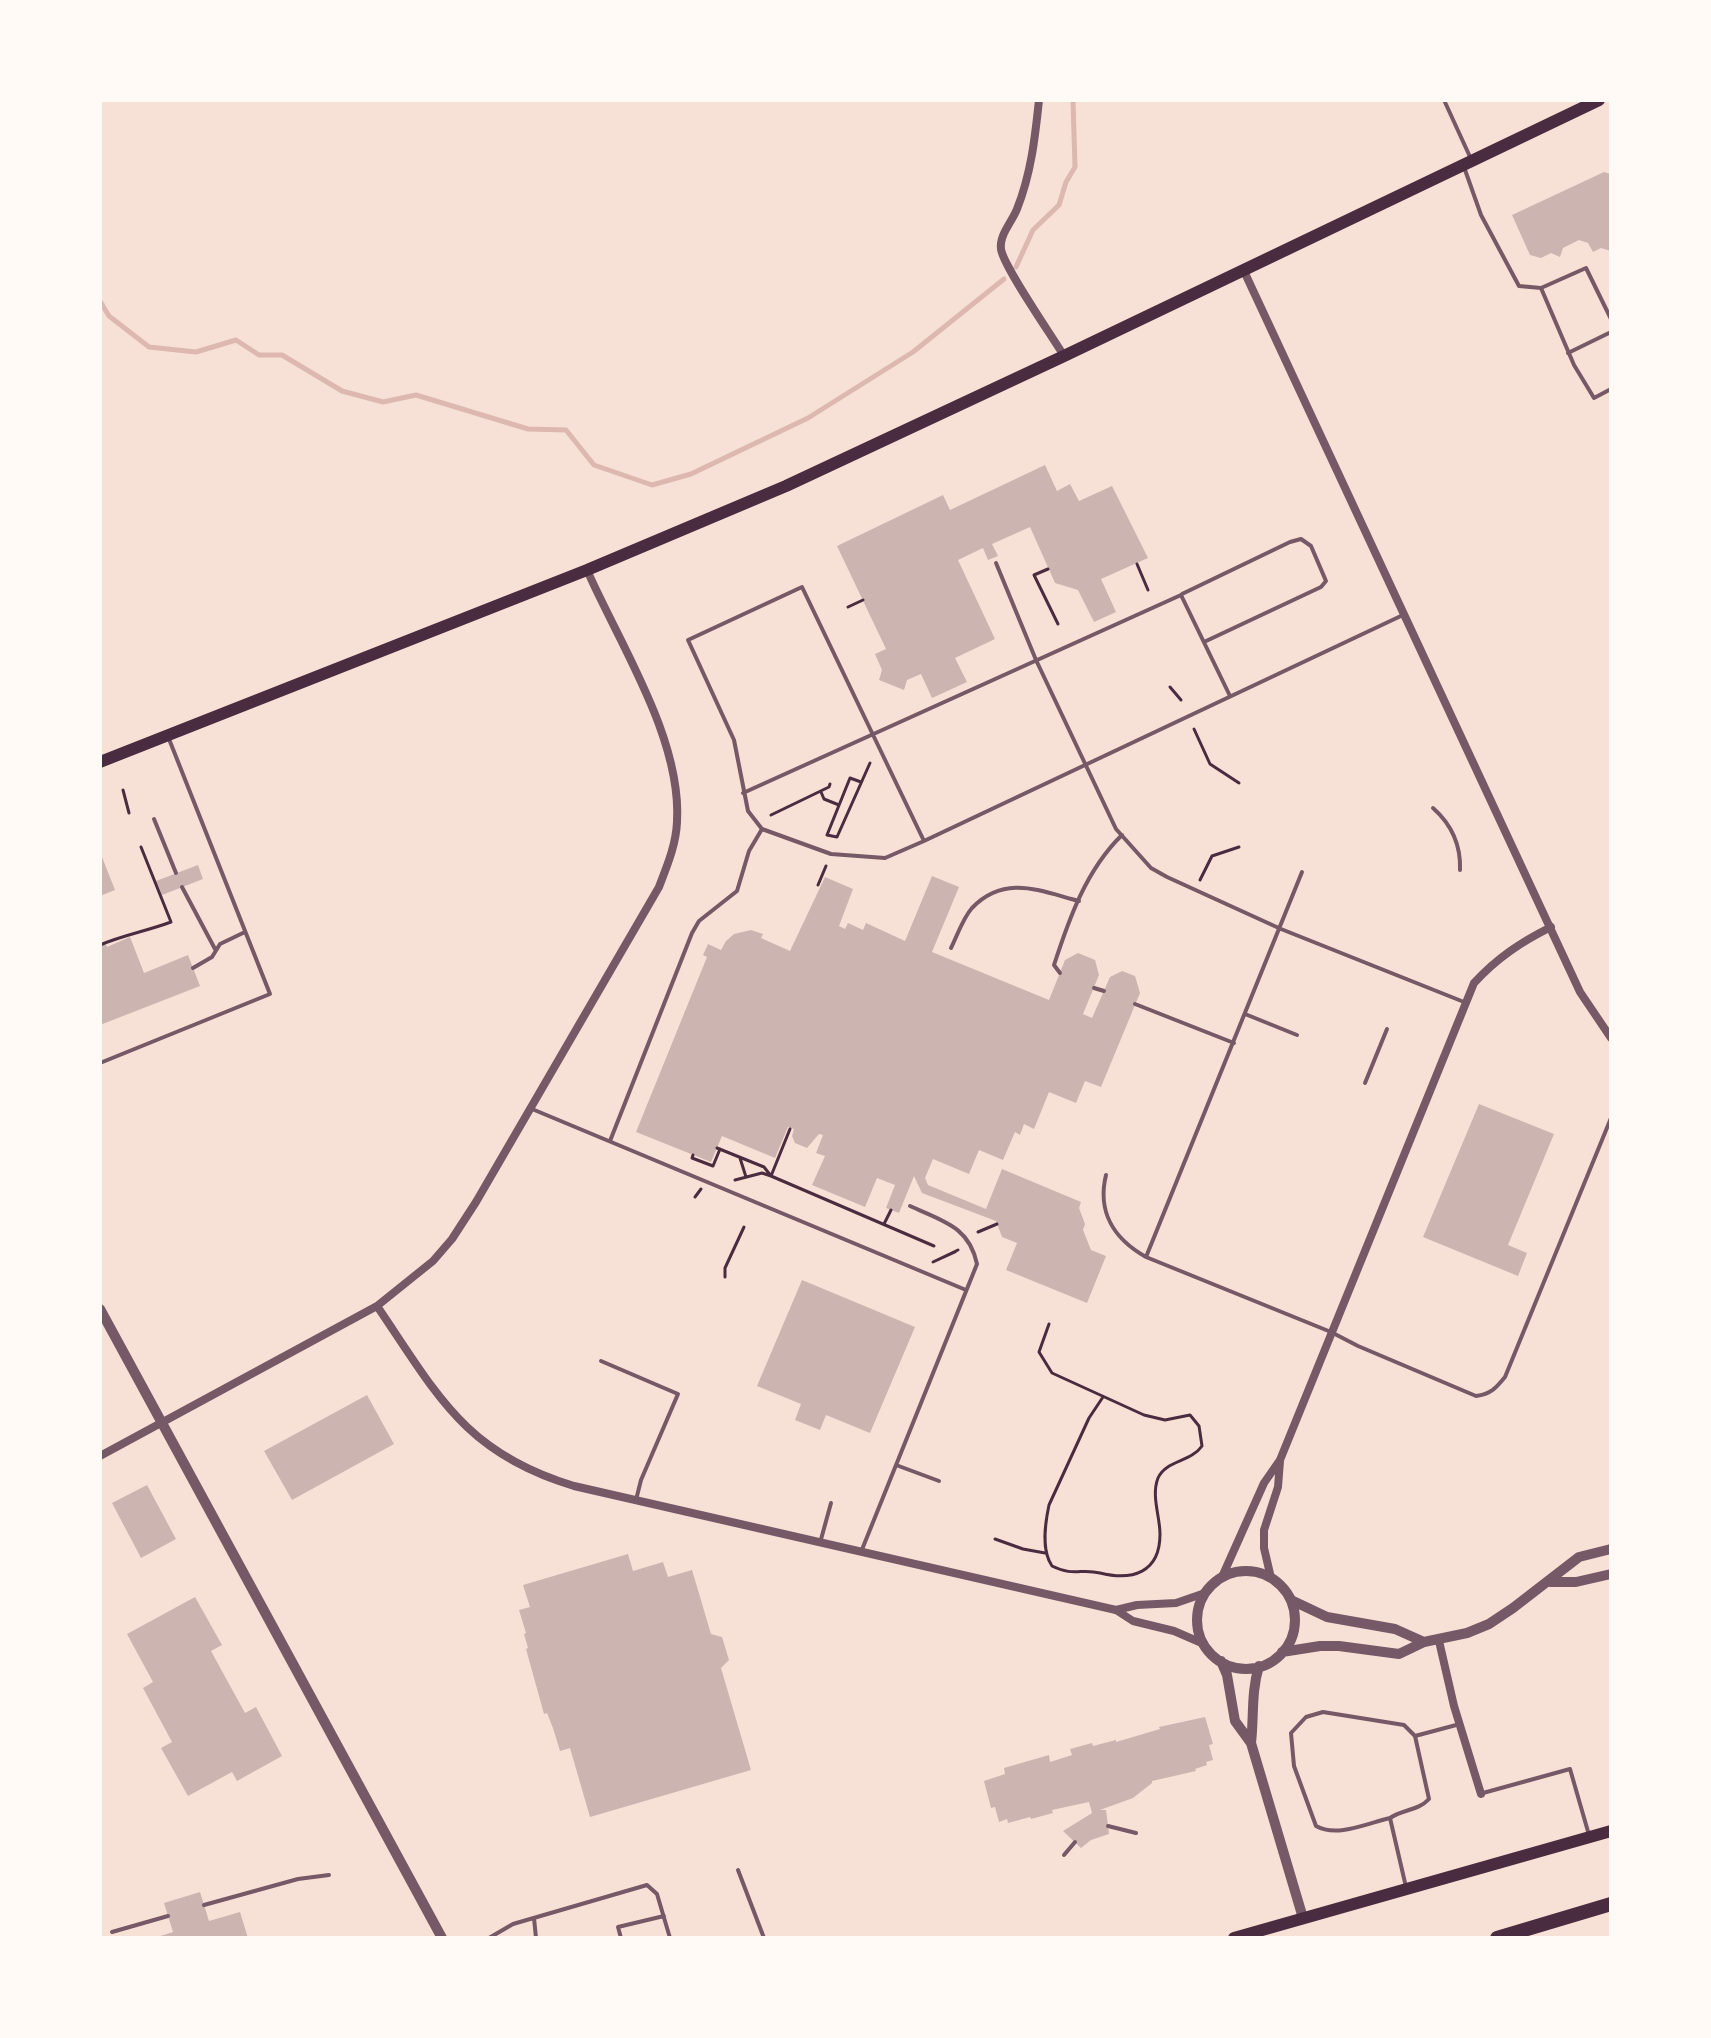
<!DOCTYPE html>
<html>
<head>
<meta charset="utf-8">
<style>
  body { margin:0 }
  #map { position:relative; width:1711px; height:2038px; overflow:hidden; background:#f7e1d7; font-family:"Varela Round",sans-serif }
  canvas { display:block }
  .frame { position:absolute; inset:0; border:102px solid #fffaf5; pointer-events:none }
</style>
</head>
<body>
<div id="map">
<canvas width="1711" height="2038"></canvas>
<div class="frame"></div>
</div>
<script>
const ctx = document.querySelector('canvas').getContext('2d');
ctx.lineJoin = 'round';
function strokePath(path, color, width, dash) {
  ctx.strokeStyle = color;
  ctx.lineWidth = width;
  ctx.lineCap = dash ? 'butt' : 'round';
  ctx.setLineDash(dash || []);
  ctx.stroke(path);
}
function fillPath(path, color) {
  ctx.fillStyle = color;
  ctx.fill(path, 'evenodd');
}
strokePath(new Path2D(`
  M1016 267 1033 230 1059 205 1066 182 1075 167 1073 100
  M100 301 109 316 149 347 196 352 236 340 259 355H282L342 391 383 402 416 395 528 429 566 430 594 465 652 485 691 474 808 418 913 352 1004 279`), '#dcb8b0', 5);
fillPath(new Path2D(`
  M1604 172 1611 174V251L1601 248 1593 252 1588 243 1579 240 1563 248 1560 257 1551 253 1541 258 1530 255 1512 215Z
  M1045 465 1057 491 1070 484 1079 501 1112 486 1148 558 1101 579 1116 612 1094 622 1078 590 1055 583 1030 527 992 544 998 556 988 560 983 548 958 560 995 639 955 658 967 682 932 698 921 674 907 680 904 690 879 680 882 670 875 654 886 649 837 546 943 495 950 510Z
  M100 852 115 890 100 896Z
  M198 865 203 879 162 895 156 881Z
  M932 876 959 887 932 952 1049 1000 1065 960 1078 953 1095 960 1099 975 1083 1014 1092 1018 1110 977 1122 971 1135 976 1140 993 1101 1087 1085 1081 1076 1103 1049 1092 1034 1129 1024 1124 1020 1135 1015 1132 1003 1160 979 1150 969 1174 933 1159 925 1178 928 1185 986 1209 1002 1169 1081 1202 1079 1208 1085 1224 1083 1230 1091 1250 1106 1256 1087 1303 1006 1270 1017 1243 1002 1237 996 1221 922 1193 914 1176 899 1213 886 1208 895 1185 877 1178 865 1207 812 1185 825 1156 816 1153 823 1135 819 1134 807 1148 795 1143 792 1136 794 1129 788 1127 775 1158 722 1136 711 1162 636 1132 707 957 703 955 708 944 721 950 726 941 734 934 751 930 763 934 761 938 790 951 825 877 853 889 839 926 845 929 848 923 863 930 866 923 905 941Z
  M130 937 144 973 188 955 200 986 100 1025V946L106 944 107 947Z
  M1479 1104 1554 1134 1508 1245 1527 1253 1518 1276 1423 1237Z
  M802 1280 915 1327 870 1433 826 1415 820 1430 795 1420 801 1404 757 1386Z
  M367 1395 394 1444 292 1500 264 1451Z
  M147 1485 176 1539 141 1558 112 1503Z
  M628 1554 633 1571 663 1562 668 1577 692 1570 711 1634 722 1637 729 1660 721 1668 751 1770 590 1817 570 1748 560 1751 553 1728 547 1713 544 1714 526 1649 528 1648 524 1634 526 1633 519 1610 530 1607 523 1585Z
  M195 1597 222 1645 211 1651 245 1713 256 1707 282 1756 237 1781 232 1772 188 1796 161 1748 172 1742 143 1688 153 1682 127 1634Z
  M1205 1717 1213 1744 1209 1745 1213 1760 1206 1762 1207 1765 1195 1769 1196 1771 1152 1781V1783L1133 1798 1100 1810H1106L1109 1834 1091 1840 1081 1848 1063 1831 1092 1813 1089 1802 1052 1810 1053 1813 1031 1819 1030 1817 1008 1823 1007 1819 999 1822 995 1807 991 1808 984 1781 1005 1774 1004 1768 1049 1755 1050 1762 1072 1755 1070 1749 1092 1743 1093 1746 1116 1740V1742L1160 1729 1159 1727Z
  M200 1892 209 1921 240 1912 248 1938H154L173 1932 164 1903Z`), '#ccb4b1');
strokePath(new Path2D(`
  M1137 564 1148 590
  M1048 569 1034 575 1058 624
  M848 607 863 600
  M1170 687 1181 700
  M1194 729 1210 764 1239 783
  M861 782 850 778 827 835 837 837 870 763
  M123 790 129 813
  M821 792 824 799 839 805
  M771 815 829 787 830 784
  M1200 880 1212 856 1239 847
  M818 885 826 866
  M100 945C123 935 147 931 171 922L141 847
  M717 1148 764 1167 771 1176 790 1129
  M693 1155 692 1158 713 1166 720 1149
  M740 1158 746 1177
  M735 1180 762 1173 771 1176 934 1246
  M695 1197 701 1189
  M884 1224 891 1210
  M978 1232 997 1224
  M955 1252 933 1262 958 1250
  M725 1277V1268L744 1227
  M1049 1324 1039 1352 1052 1373 1144 1415 1165 1420 1190 1415 1199 1426 1202 1446C1191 1462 1166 1460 1158 1478 1151 1496 1160 1516 1160 1534 1160 1573 1132 1581 1100 1573 1081 1568 1074 1577 1052 1566 1041 1550 1045 1524 1049 1505L1089 1418 1103 1397
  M995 1539 1023 1549 1045 1553`), '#4a2c40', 3);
strokePath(new Path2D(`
  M1444 100 1471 159
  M1464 167 1481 215 1519 286 1541 288 1574 365 1594 398 1611 389
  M1541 288 1586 268 1611 319
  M1568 353 1611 332
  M996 563 1036 660 1116 829 1151 868 1167 877 1281 929 1464 1002
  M1182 594 1290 542 1301 539 1311 546 1326 581 1321 587 1204 642
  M743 793 1181 595 1230 696
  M1433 808C1451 824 1461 845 1460 870
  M154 819 176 873
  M924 841 802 587 688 640 734 740 748 811 762 829 831 854 885 858 924 841 1403 615
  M182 887 215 949
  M951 948C957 936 963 918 972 908 1005 874 1040 891 1079 901
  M193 968 212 957 220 944 245 932
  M1060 973 1054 965C1069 919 1086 870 1122 835
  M1094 988 1104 991
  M1135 1004 1234 1043
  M1245 1014 1297 1035
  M100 1063 270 994 169 739
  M1365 1083 1387 1029
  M532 1109 966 1290
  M610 1141 692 933 699 921 737 891 749 851 762 829
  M1106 1175C1097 1212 1114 1239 1146 1257L1331 1332 1358 1346 1476 1396C1491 1394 1496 1388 1505 1377L1611 1118
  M1146 1257 1302 872
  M601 1361 678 1394 641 1480 636 1500
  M896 1465 939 1481
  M820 1543 831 1503
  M861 1552 977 1264C969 1226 942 1221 910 1206
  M1415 1736 1460 1724
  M1483 1793 1570 1769 1589 1835
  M1390 1818C1368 1823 1337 1838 1316 1826L1294 1766 1291 1733 1306 1717 1323 1712 1404 1725 1415 1736 1429 1799C1418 1811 1403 1809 1390 1818L1406 1887
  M1108 1826 1136 1833
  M1064 1855 1075 1842
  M738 1870 764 1938
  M204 1905 298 1879 329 1875
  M534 1918 536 1938
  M112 1932 168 1916
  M489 1938 513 1924 647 1885 657 1894 670 1938
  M621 1938 618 1927 664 1916`), '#755966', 4);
strokePath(new Path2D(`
  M1039 100C1035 138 1031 174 1017 209 1012 222 999 235 1001 249 1003 266 1052 336 1064 356
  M1243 269 1580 992 1611 1038
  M377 1306C437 1394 464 1453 574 1486L1116 1610 1133 1621 1174 1631 1204 1644
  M100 1456 377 1306 433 1261 452 1239 476 1202 659 887C667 866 676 845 677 822 682 739 620 645 587 570
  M1222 1577 1264 1483 1280 1460 1474 983C1497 958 1521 942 1551 927
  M1271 1578 1264 1548V1530L1278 1487 1280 1461
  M1116 1610 1137 1605 1176 1603 1205 1593
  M1439 1641 1454 1706 1481 1794`), '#755966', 8);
strokePath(new Path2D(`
  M100 1309 442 1938
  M1197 1620a49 49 0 1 1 98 0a49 49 0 1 1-98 0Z
  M1550 1582H1576L1611 1574
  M1291 1600 1327 1617 1395 1629 1424 1642
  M1282 1652 1320 1646H1339L1399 1654 1424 1642 1467 1633 1489 1624 1513 1608 1579 1557 1611 1549
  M1221 1661 1227 1675 1235 1721 1251 1743 1303 1918
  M1251 1743C1254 1717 1251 1692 1259 1666`), '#755966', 10);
strokePath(new Path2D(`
  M1234 1938 1611 1831`), '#4a2c40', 12);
strokePath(new Path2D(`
  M100 762 587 570 786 486 1064 356 1599 100`), '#4a2c40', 12);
strokePath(new Path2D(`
  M1497 1938 1611 1904`), '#4a2c40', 14);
</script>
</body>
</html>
